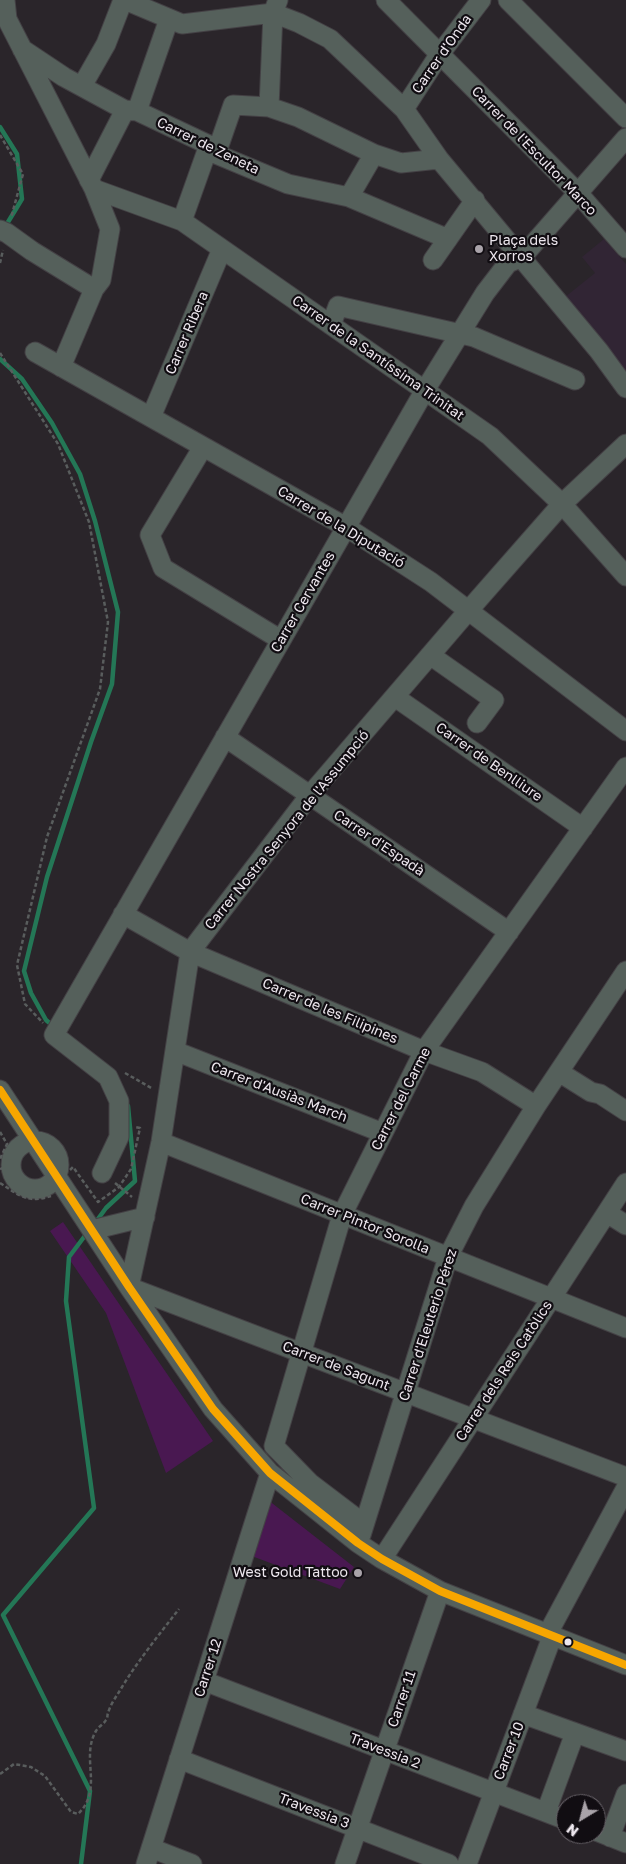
<!DOCTYPE html>
<html>
<head>
<meta charset="utf-8">
<style>
  body { margin:0 }
  #map { position:relative; width:626px; height:1864px; overflow:hidden; background:#2a252a; font-family:"Golos Text",sans-serif }
  canvas { display:block }
  .north { position:absolute; left:556px; top:1794px; width:50px; height:50px; box-sizing:border-box; background:#110d12; border:1px solid #69646a; border-radius:50%; rotate:217deg; font-size:14px; font-weight:700; line-height:20px; text-align:center; color:#ede7ee }
  .north::after { content:''; display:block; margin:auto; width:18px; height:22px; background:#a9a3a9; clip-path:polygon(50% 0,100% 100%,50% 72%,0 100%) }
</style>
</head>
<body>
<div id="map">
<canvas width="626" height="1864"></canvas>
<div class="north">N</div>
</div>
<script>
const ctx = document.querySelector('canvas').getContext('2d');
ctx.lineJoin = 'round';
function fillPath(path, color) {
  ctx.fillStyle = color;
  ctx.fill(path, 'evenodd');
}
function strokePath(path, color, width, dash) {
  ctx.strokeStyle = color;
  ctx.lineWidth = width;
  ctx.lineCap = dash ? 'butt' : 'round';
  ctx.setLineDash(dash || []);
  ctx.stroke(path);
}
function write(font, color, halo, rows, align = 'center') {
  ctx.font = font + ' "Golos Text",sans-serif';
  ctx.lineWidth = 4.5;
  ctx.setLineDash([]);
  ctx.textBaseline = 'middle';
  ctx.strokeStyle = halo;
  ctx.fillStyle = color;
  for (const [text, x, y, turn = 0] of rows) {
    ctx.save();
    ctx.translate(x, y);
    ctx.rotate((+turn || 0) * Math.PI / 180);
    ctx.textAlign = isNaN(turn) ? turn : align;
    if (halo) ctx.strokeText(text, 0, 0);
    ctx.fillText(text, 0, 0);
    ctx.restore();
  }
}
fillPath(new Path2D(`
  M604 239 626 264V377L565 297 595 273 582 257Z`), '#312534');
fillPath(new Path2D(`
  M63 1222 213 1441 166 1473 106 1313 50 1231Z
  M268 1500 354 1567 340 1589 249 1555Z`), '#491851');
strokePath(new Path2D(`
  M0 127 17 154 22 199 5 227
  M0 359 22 379 52 423 80 474 95 521 118 612 112 684 91 742 47 877 24 971 31 993 46 1020 53 1026
  M95 1223 106 1208 135 1181 128 1106 126 1103
  M81 1864 90 1791 3 1615 94 1508 66 1301 69 1257 87 1233`), '#247756', 4.5);
const minor = new Path2D(`
  M5 0 7 19 94 189 110 229 101 280 94 289 61 367
  M125 0 182 24 273 13 299 23 330 39 404 109 439 159 599 351 626 388
  M386 0 578 193 626 248
  M508 0 626 118
  M22 49 64 77 125 110 137 111 209 145 216 154 288 184 349 197 448 239
  M82 86 106 44 123 0
  M269 107 273 13 278 0
  M404 109 439 55 481 0
  M137 111 169 19
  M216 154 233 105 269 107 298 117 374 154 401 163 439 159
  M89 180 125 110
  M94 189 182 221 490 436 562 504 626 576
  M349 197 374 154
  M182 221 209 145
  M0 230 7 233 32 251 94 289
  M433 260 475 200
  M331 325 338 306 474 337 575 380
  M35 352 346 527 431 582 626 731
  M151 417 222 249
  M203 447 150 535 163 568 281 640
  M430 655 494 700 477 723
  M395 697 583 828
  M225 737 509 932
  M123 914 190 952 424 1051 482 1072 536 1106
  M175 1051 383 1133
  M559 1072 591 1092 600 1094 626 1111
  M0 1090 129 1287 213 1409 270 1473 358 1543 382 1559 440 1591 626 1665
  M11 1165a24 24 0 1 1 48 0a24 24 0 1 1-48 0Z
  M161 1142 626 1328
  M102 1173 119 1137V1101L108 1077 54 1035 425 390 485 293 508 263 522 257 626 138
  M607 1213 626 1225
  M92 1230 145 1217
  M129 1287 161 1142 190 952 310 795 468 611 562 504 626 444
  M129 1287 626 1477
  M364 1524 310 1483 274 1446 342 1215 424 1051 626 767
  M361 1535 448 1257 474 1206 536 1106 626 971
  M382 1559 626 1183
  M547 1635 626 1488
  M204 1681 566 1820
  M523 1714 626 1751
  M179 1759 449 1864
  M546 1812 575 1733
  M596 1831 626 1843
  M610 1837 626 1794
  M151 1848 192 1864
  M146 1864 270 1473
  M345 1864 440 1591
  M467 1864 552 1637`);
strokePath(minor, '#444145', 21);
strokePath(new Path2D(`
  M0 135 23 174 11 218
  M0 263 3 250
  M0 353 58 444 89 522 108 622 100 689 47 837 17 965 25 1004 43 1023
  M125 1073 153 1089
  M0 1132 7 1144 0 1159
  M0 1169 12 1165
  M70 1170 73 1167 98 1202 119 1187 131 1169 140 1128 135 1127
  M0 1183C19 1195 27 1204 51 1196
  M115 1183 132 1197
  M0 1774 14 1764 31 1767 45 1776 71 1812 78 1814C104 1789 80 1758 96 1731 98 1727 104 1724 106 1720 108 1718 107 1715 108 1713 110 1706 115 1698 119 1692 136 1663 158 1636 179 1609`), '#595d5d', 2.5, [4, 2.5]);
strokePath(minor, '#55605b', 19);
strokePath(new Path2D(`
  M0 1090 129 1287 213 1409 270 1473 358 1543 382 1559 440 1591 626 1665`), '#f7a600', 8);
for (const [x, y, r, color] of [
  [479,249,5,"#a9a3a9"],
  [358,1573,5,"#a9a3a9"],
  [568,1642,4.5,"#ede7ee"]
]) {
  const dot = new Path2D();
  dot.arc(x, y, r, 0, 2 * Math.PI);
  ctx.fillStyle = color;
  ctx.fill(dot);
  strokePath(dot, '#110d12', 2);
}
write('14px', '#ede7ee', '#110d12', [
  ["Carrer d'Onda",442,54,-55],
  ["Carrer de Zeneta",208,146,26],
  ["Carrer de l'Escultor Marco",534,151,46],
  ["Carrer Ribera",187,333,-67],
  ["Carrer de la Santíssima Trinitat",378,358,35],
  ["Carrer de la Diputació",341,527,31],
  ["Carrer Cervantes",303,602,-60],
  ["Carrer de Benlliure",489,762,35],
  ["Carrer Nostra Senyora de l'Assumpció",287,830,-51],
  ["Carrer d'Espadà",379,843,34],
  ["Carrer de les Filipines",330,1011,23],
  ["Carrer d'Ausiàs March",279,1092,21],
  ["Carrer del Carme",401,1099,-63],
  ["Carrer Pintor Sorolla",365,1224,22],
  ["Carrer d'Eleuterio Pérez",428,1325,-72],
  ["Carrer de Sagunt",336,1366,21],
  ["Carrer dels Reis Catòlics",504,1371,-57],
  ["Carrer 12",208,1668,-72],
  ["Carrer 11",402,1699,-71],
  ["Travessia 2",385,1751,21],
  ["Carrer 10",509,1751,-69],
  ["Travessia 3",314,1811,21]
]);
write('14px', '#ede7ee', '#110d12', [
  ["Plaça dels",489,241],
  ["Xorros",489,257],
  ["West Gold Tattoo",348,1573,"right"]
], 'left');
</script>
</body>
</html>
